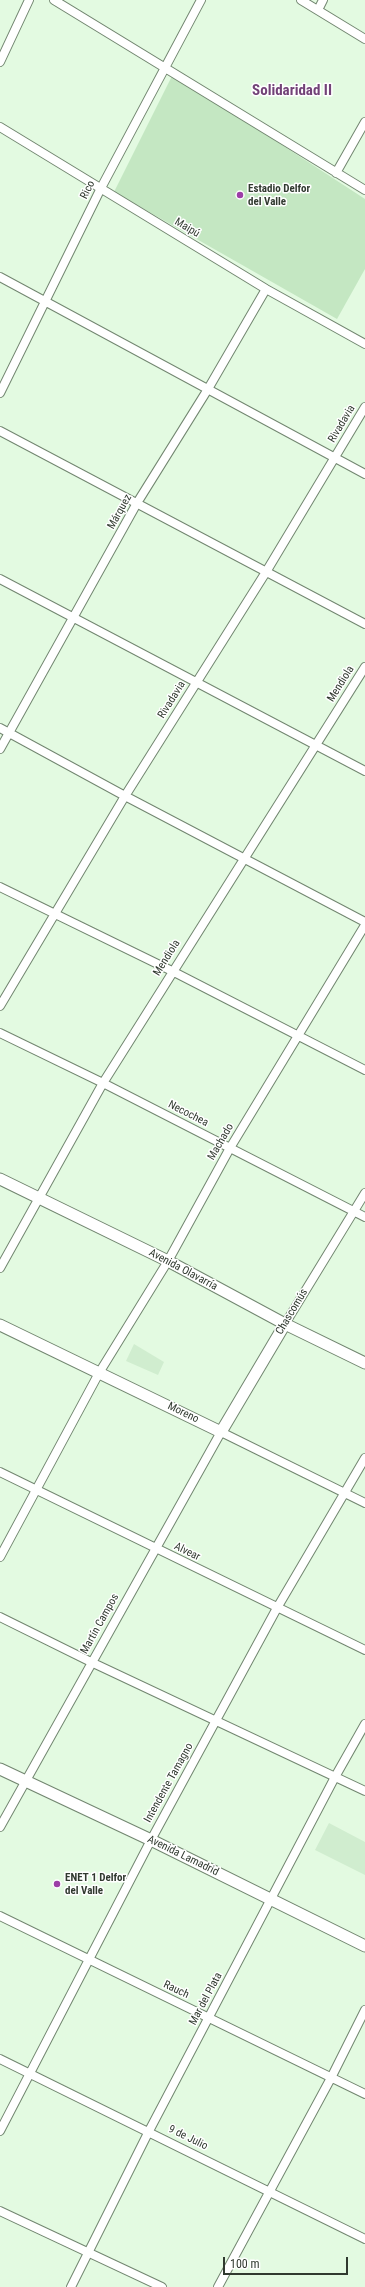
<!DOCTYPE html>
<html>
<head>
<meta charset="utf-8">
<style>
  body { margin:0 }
  #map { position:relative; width:365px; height:2287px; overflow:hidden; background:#e3fae1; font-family:"Roboto Condensed",sans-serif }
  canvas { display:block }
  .scale { position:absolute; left:223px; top:2257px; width:125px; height:18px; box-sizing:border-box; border:2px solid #30392f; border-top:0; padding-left:5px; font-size:12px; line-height:14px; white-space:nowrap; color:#30392f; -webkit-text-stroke:3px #fff; paint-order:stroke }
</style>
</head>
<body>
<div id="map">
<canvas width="365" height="2287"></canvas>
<div class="scale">100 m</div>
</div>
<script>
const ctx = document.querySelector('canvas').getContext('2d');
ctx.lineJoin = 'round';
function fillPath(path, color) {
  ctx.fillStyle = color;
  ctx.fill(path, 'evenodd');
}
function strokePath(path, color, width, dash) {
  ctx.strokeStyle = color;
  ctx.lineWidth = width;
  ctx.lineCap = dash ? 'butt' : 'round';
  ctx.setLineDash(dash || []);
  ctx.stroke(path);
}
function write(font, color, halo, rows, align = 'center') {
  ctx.font = font + ' "Roboto Condensed",sans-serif';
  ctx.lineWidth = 3;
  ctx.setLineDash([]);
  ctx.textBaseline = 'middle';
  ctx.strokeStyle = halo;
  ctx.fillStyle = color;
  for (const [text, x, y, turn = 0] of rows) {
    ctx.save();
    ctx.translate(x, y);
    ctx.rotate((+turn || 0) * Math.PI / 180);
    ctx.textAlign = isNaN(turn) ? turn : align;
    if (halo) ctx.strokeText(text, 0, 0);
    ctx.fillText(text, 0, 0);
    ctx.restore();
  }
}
fillPath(new Path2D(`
  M134 1344 164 1362 158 1375 126 1361Z
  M329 1823 365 1842V1875L315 1850Z`), '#d0edcf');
fillPath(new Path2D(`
  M173 74 365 199V269L337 319 114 192Z`), '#c4e7c2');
const minor = new Path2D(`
  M54 0 365 190
  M301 0 365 39
  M318 10 323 0
  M0 62 29 0
  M0 127 266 289 365 344
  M336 173 365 122
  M0 277 365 474
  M0 393 101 188 201 0
  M0 431 365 624
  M0 579 365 771
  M0 728 125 796 365 922
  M0 749 137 503 208 389 266 289
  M0 887 172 971 365 1070
  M0 1006 125 796 266 572 365 407
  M0 1033 103 1083 365 1217
  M0 1268 103 1083 365 667
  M285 1324 365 1193
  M0 1472 365 1650
  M0 1557 99 1373 168 1261 230 1148 365 925
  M0 1617 91 1662 365 1791
  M0 1827 221 1432 365 1503
  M0 1916 365 2094
  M0 2059 365 2239
  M0 2131 151 1840 277 1608 365 1458
  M0 2211 162 2287
  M71 2287 149 2131 335 1777 365 1724
  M218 2287 331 2078 365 2010`);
const secondary = new Path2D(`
  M0 1179 168 1261 285 1324 365 1363
  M0 1325 221 1432 285 1324
  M0 1769 151 1840 365 1946`);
strokePath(minor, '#728670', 10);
strokePath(secondary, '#728670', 13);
strokePath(minor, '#fff', 8);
strokePath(secondary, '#fff', 11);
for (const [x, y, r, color] of [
  [240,195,4,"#9c3ea7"],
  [57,1884,4,"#9c3ea7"]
]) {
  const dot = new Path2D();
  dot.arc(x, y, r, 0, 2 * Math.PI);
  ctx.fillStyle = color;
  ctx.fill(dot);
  strokePath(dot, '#fff', 1.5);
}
write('bold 11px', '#30392f', '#fff', [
  ["Estadio Delfor",248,189],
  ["del Valle",248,202],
  ["ENET 1 Delfor",65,1878],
  ["del Valle",65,1891]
], 'left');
write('11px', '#30392f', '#fff', [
  ["Rico",88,190,-64],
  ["Maipú",187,228,31],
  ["Rivadavia",342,424,-59],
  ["Márquez",120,512,-61],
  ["Mendiola",341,684,-58],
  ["Rivadavia",172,700,-58],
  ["Mendiola",167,958,-58],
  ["Necochea",188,1114,27],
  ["Machado",221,1142,-60],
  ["Avenida Olavarría",183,1270,28],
  ["Chascomús",292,1312,-59],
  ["Moreno",183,1413,26],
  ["Alvear",187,1552,26],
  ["Martín Campos",100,1624,-61],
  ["Intendente Tamagno",169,1783,-61],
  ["Avenida Lamadrid",183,1856,26],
  ["Rauch",176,1990,25],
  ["Mar del Plata",206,1999,-62],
  ["9 de Julio",188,2138,26]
]);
write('bold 15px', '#724277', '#fff', [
  ["Solidaridad II",292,91]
]);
</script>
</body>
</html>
